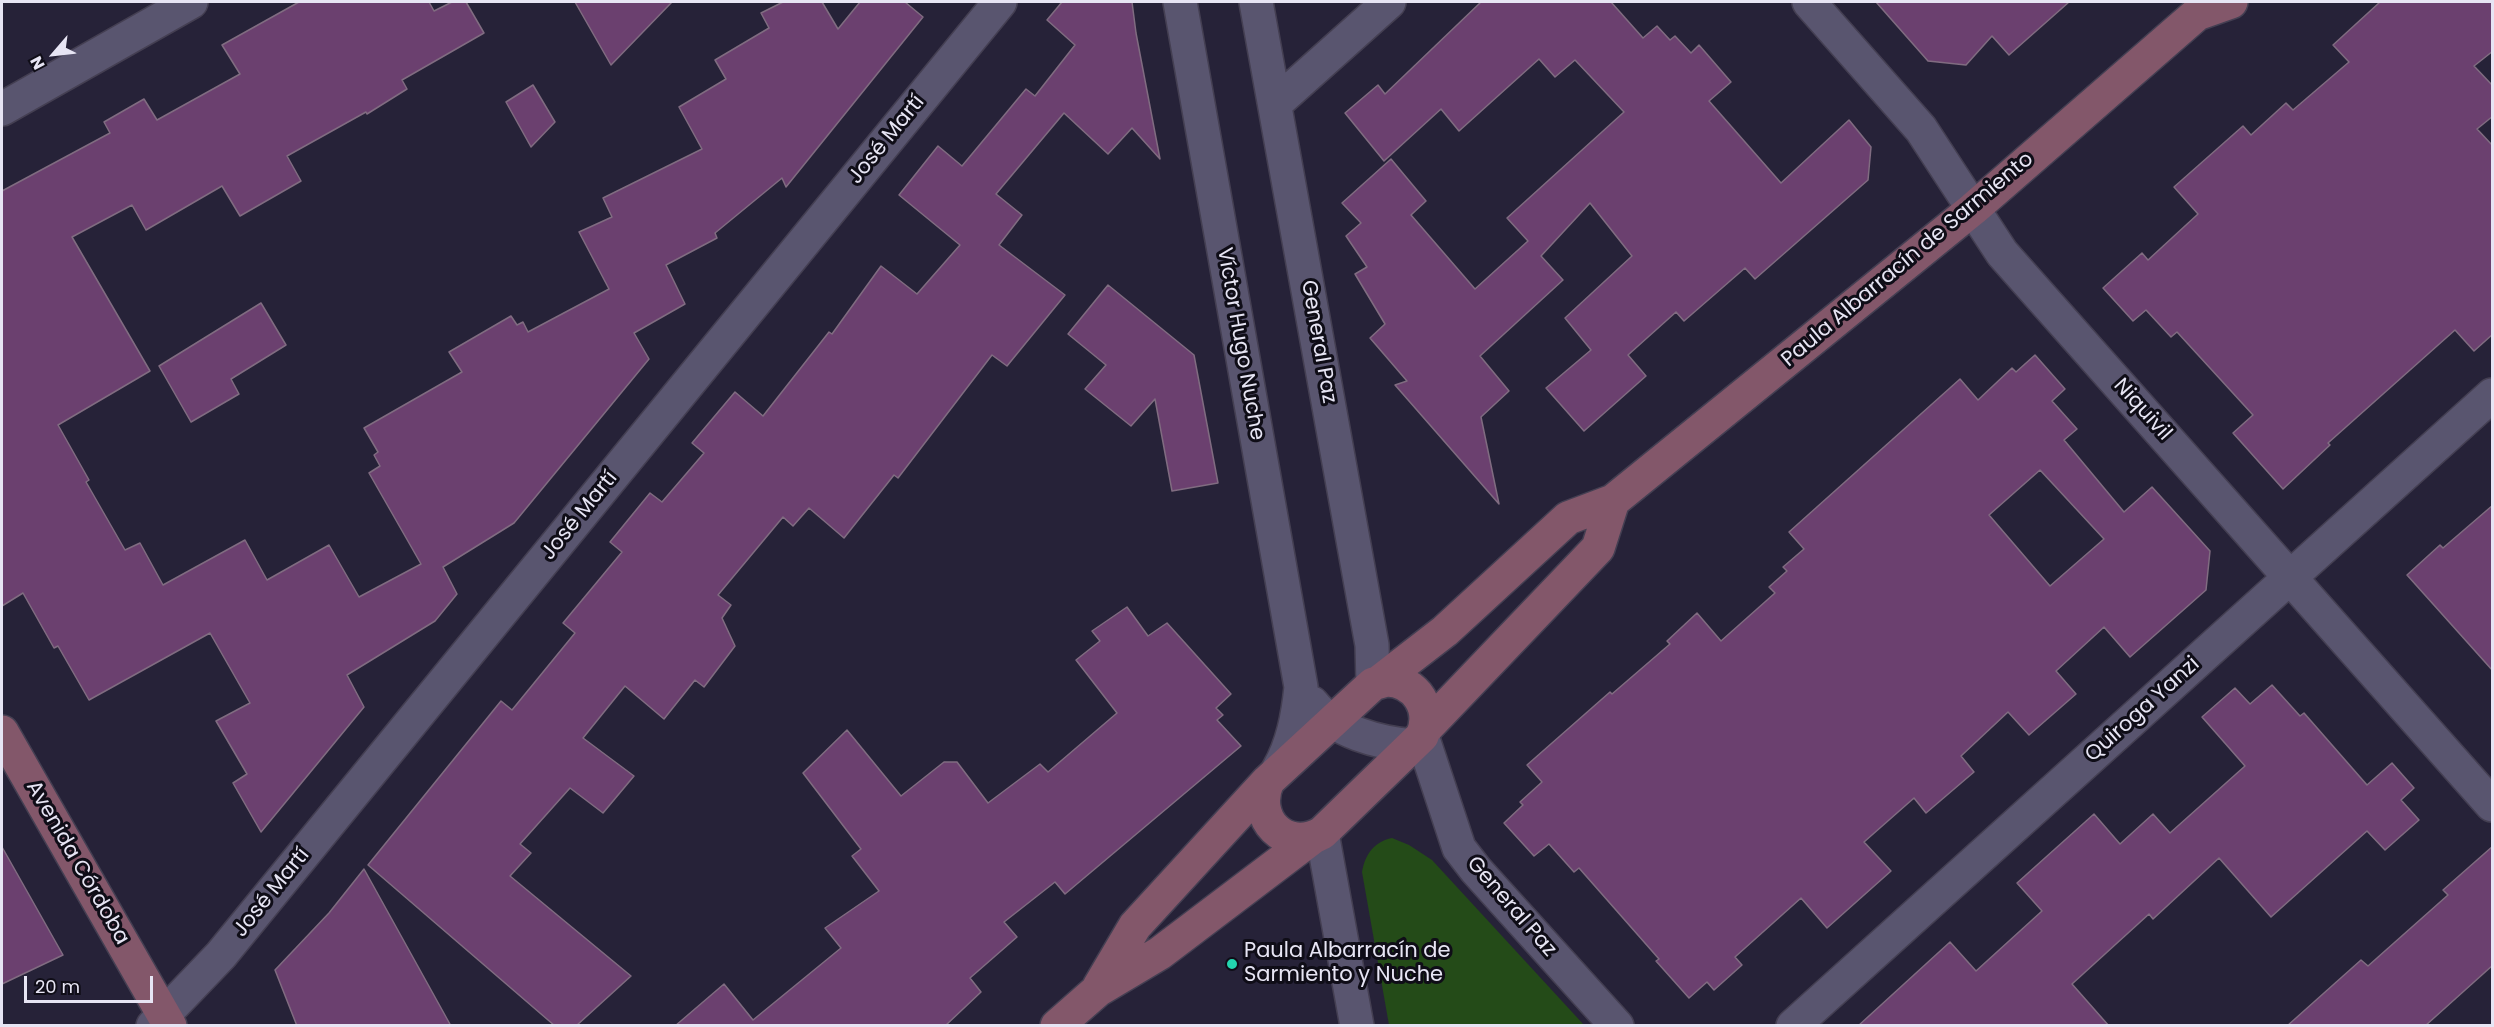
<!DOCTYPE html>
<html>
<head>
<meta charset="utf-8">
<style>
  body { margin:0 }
  #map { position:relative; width:2494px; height:1027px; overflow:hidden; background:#262238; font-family:Poppins,sans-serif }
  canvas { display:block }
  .frame { position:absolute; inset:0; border:3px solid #e7e5f4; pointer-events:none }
  .north { position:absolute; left:24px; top:24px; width:60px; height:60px; -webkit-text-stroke:4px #0f0d17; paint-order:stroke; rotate:242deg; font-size:16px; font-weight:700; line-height:24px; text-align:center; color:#e7e5f4 }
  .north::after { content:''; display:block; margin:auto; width:21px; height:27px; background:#e7e5f4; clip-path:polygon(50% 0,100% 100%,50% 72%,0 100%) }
  .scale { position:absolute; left:24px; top:976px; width:129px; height:27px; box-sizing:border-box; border:3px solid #e7e5f4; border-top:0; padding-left:8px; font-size:18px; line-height:21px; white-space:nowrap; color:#e7e5f4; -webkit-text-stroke:4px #0f0d17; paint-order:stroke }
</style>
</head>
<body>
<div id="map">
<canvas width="2494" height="1027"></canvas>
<div class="frame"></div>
<div class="north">N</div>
<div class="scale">20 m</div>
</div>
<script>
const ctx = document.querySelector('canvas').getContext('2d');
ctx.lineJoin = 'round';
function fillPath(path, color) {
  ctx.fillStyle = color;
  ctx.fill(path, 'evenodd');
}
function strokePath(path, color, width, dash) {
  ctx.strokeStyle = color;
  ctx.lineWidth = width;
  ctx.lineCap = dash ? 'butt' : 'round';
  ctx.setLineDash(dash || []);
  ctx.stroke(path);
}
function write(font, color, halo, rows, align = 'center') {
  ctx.font = font + ' Poppins,sans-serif';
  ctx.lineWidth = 6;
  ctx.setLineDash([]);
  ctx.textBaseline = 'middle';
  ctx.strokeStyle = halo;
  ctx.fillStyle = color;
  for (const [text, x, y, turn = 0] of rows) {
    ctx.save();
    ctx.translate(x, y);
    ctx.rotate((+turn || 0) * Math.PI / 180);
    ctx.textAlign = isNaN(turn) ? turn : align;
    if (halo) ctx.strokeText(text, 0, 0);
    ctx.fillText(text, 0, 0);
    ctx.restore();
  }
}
fillPath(new Path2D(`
  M1392 838 1409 845 1432 860 1584 1025H1389L1362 872C1365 854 1374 842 1392 838Z`), '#244b18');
const building = new Path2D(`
  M299 2H429L434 11 452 2H466L484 33 402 80 407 89 367 114 366 112 287 156 301 181 240 216 222 186 146 230 132 205 72 237 150 371 58 425 89 480 86 482 125 550 140 543 163 585 245 540 267 580 329 545 359 597 421 564 369 473 380 466 374 455 378 452 364 428 462 372 449 352 511 316 517 325 523 322 528 332 609 289 579 232 612 217 603 198 702 149 679 107 726 79 715 60 769 28 761 13 783 2H822L838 29 860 2H905L923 17 786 187 782 178 715 233 717 238 666 265 685 304 634 333 649 359 514 523 443 567 457 594 435 621 347 675 364 707 261 832 233 783 247 774 216 721 250 703 210 633 89 700 58 646 54 648 23 593 2 606V191L110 133 104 122 144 99 157 120 240 74 222 45Z
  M575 2H672L611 65Z
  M1062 2H1132L1136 33 1160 159 1132 128 1108 154 1064 113 996 194 1022 215 999 245 1065 295 1007 366 992 355 898 478 894 475 844 538 809 508 793 526 783 517 718 595 731 605 722 618 735 646 704 687 695 680 664 719 625 686 583 738 634 776 603 813 570 788 520 844 531 853 510 876 631 976 576 1026H555L368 865 501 701 512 710 575 633 563 623 622 552 610 542 650 493 662 502 704 453 692 443 735 392 763 416 829 332 832 334 881 266 917 294 960 245 899 195 938 146 962 166 1026 89 1035 96 1075 45 1047 20Z
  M1481 2H1611L1643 38 1657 26 1670 40 1675 36 1691 53 1699 45 1731 82 1709 101 1781 183 1849 120 1871 147 1868 180 1755 279 1745 268 1684 321 1676 312 1628 355 1646 376 1584 431 1546 388 1591 350 1565 318 1632 256 1590 203 1541 256 1563 280 1480 356 1509 391 1481 417 1499 504 1395 385 1407 381 1370 338 1385 324 1355 274 1367 267 1346 236 1361 223 1342 203 1391 159 1426 201 1411 215 1475 289 1528 241 1507 218 1624 112 1575 60 1555 77 1539 59 1459 131 1441 109 1384 161 1345 113 1378 85 1385 94Z
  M1876 2H2069L2009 55 1992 36 1966 65 1928 61Z
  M2380 2H2493V51L2474 66 2493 86V116L2477 129 2493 146V334L2474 351 2455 330 2328 443 2330 445 2283 489 2233 433 2253 415 2177 332 2171 337 2146 310 2133 321 2103 288 2142 253 2148 260 2198 214 2174 187 2243 126 2251 135 2286 103 2293 110 2349 62 2333 45Z
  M533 85 555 122 531 147 506 102Z
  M1108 285 1194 355 1218 483 1172 491 1155 399 1131 426 1085 389 1106 365 1068 334Z
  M261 303 286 345 231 379 239 394 191 422 159 366Z
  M2035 355 2065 389 2052 401 2077 429 2064 440 2124 512 2152 487 2210 551 2206 590 2130 657 2104 627 2056 671 2076 694 2029 735 2008 712 1961 756 1974 772 1926 813 1914 798 1864 842 1891 871 1827 928 1801 898 1735 957 1742 965 1714 990 1707 982 1689 998 1656 961 1659 959 1579 868 1574 872 1549 844 1534 856 1504 823 1523 805 1520 802 1542 782 1527 765 1610 692 1612 694 1670 644 1667 641 1697 613 1721 641 1775 593 1769 587 1787 571 1783 567 1804 549 1789 532 1960 379 1978 400 2012 368 2016 372ZM2040 470 2104 539 2050 586 1989 515Z
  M2493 505V671L2407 575 2440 545 2443 548Z
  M1127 607 1148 636 1167 623 1231 694 1216 708 1223 715 1217 720 1241 746 1065 894 1055 882 1004 922 1017 937 970 978 981 992 945 1026H675L724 984 753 1020 841 948 825 928 879 891 852 856 861 849 803 773 847 730 901 796 944 762H957L988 803 1040 764 1048 772 1117 713 1076 660 1100 641 1092 631Z
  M2272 685 2300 716 2304 713 2367 785 2392 763 2414 788 2401 800 2419 820 2385 850 2367 831 2271 917 2219 858 2153 919 2149 914 2072 984 2109 1026H1858L1950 942 1976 971 2042 911 2017 883 2094 814 2120 844 2153 814 2170 833 2245 766 2202 717 2235 688 2250 704Z
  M2493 846V965L2425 1026H2287L2361 960 2368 966 2448 895 2443 890Z
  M2 847 63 955 2 984Z
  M364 869 451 1026H297L275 970 329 913Z`);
fillPath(building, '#6b406f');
strokePath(building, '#806c81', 1.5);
const minor = new Path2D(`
  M1180 2 1301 687C1298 716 1293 744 1278 770
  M1256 2 1368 623 1372 645 1373 684
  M1809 2 1921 129 2002 253 2492 805
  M1275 104 1389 2
  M2 109 191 2
  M1312 703C1335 732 1379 743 1414 746
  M1422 736 1459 848 1476 870 1617 1026
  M1322 833 1357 1026
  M153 1026 221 955 1000 2
  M1793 1026 2492 395`);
const secondary = new Path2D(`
  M1387 680C1416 681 1434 709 1422 736L1322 833C1285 854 1251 818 1268 781L1373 684Z
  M1379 682 1445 631 1568 518 1613 501 1973 209 2197 14 2231 2
  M1425 729 1598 548 1613 501
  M2 732 170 1026
  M1099 987 1135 926 1268 781
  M1057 1026 1098 990 1160 953 1312 838`);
strokePath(minor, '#443f52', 36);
strokePath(secondary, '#443f52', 36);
strokePath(minor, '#59556f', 33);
strokePath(secondary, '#83576a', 33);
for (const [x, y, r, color] of [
  [1232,964,6,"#23d5af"]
]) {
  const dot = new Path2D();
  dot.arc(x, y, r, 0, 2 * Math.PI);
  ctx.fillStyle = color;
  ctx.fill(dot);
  strokePath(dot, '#0f0d17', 2);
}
write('21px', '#e7e5f4', '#0f0d17', [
  ["José Martí",887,140,-51],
  ["Paula Albarracín de Sarmiento",1908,260,-40],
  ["General Paz",1318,342,80],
  ["Víctor Hugo Nuche",1240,344,80],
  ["Niquivil",2142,410,48],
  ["José Martí",580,516,-51],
  ["Quiroga Yanzi",2143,710,-42],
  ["Avenida Córdoba",77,863,60],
  ["José Martí",272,893,-51],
  ["General Paz",1511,907,49]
]);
write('21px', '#e7e5f4', '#0f0d17', [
  ["Paula Albarracín de",1244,952],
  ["Sarmiento y Nuche",1244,976]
], 'left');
</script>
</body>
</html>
